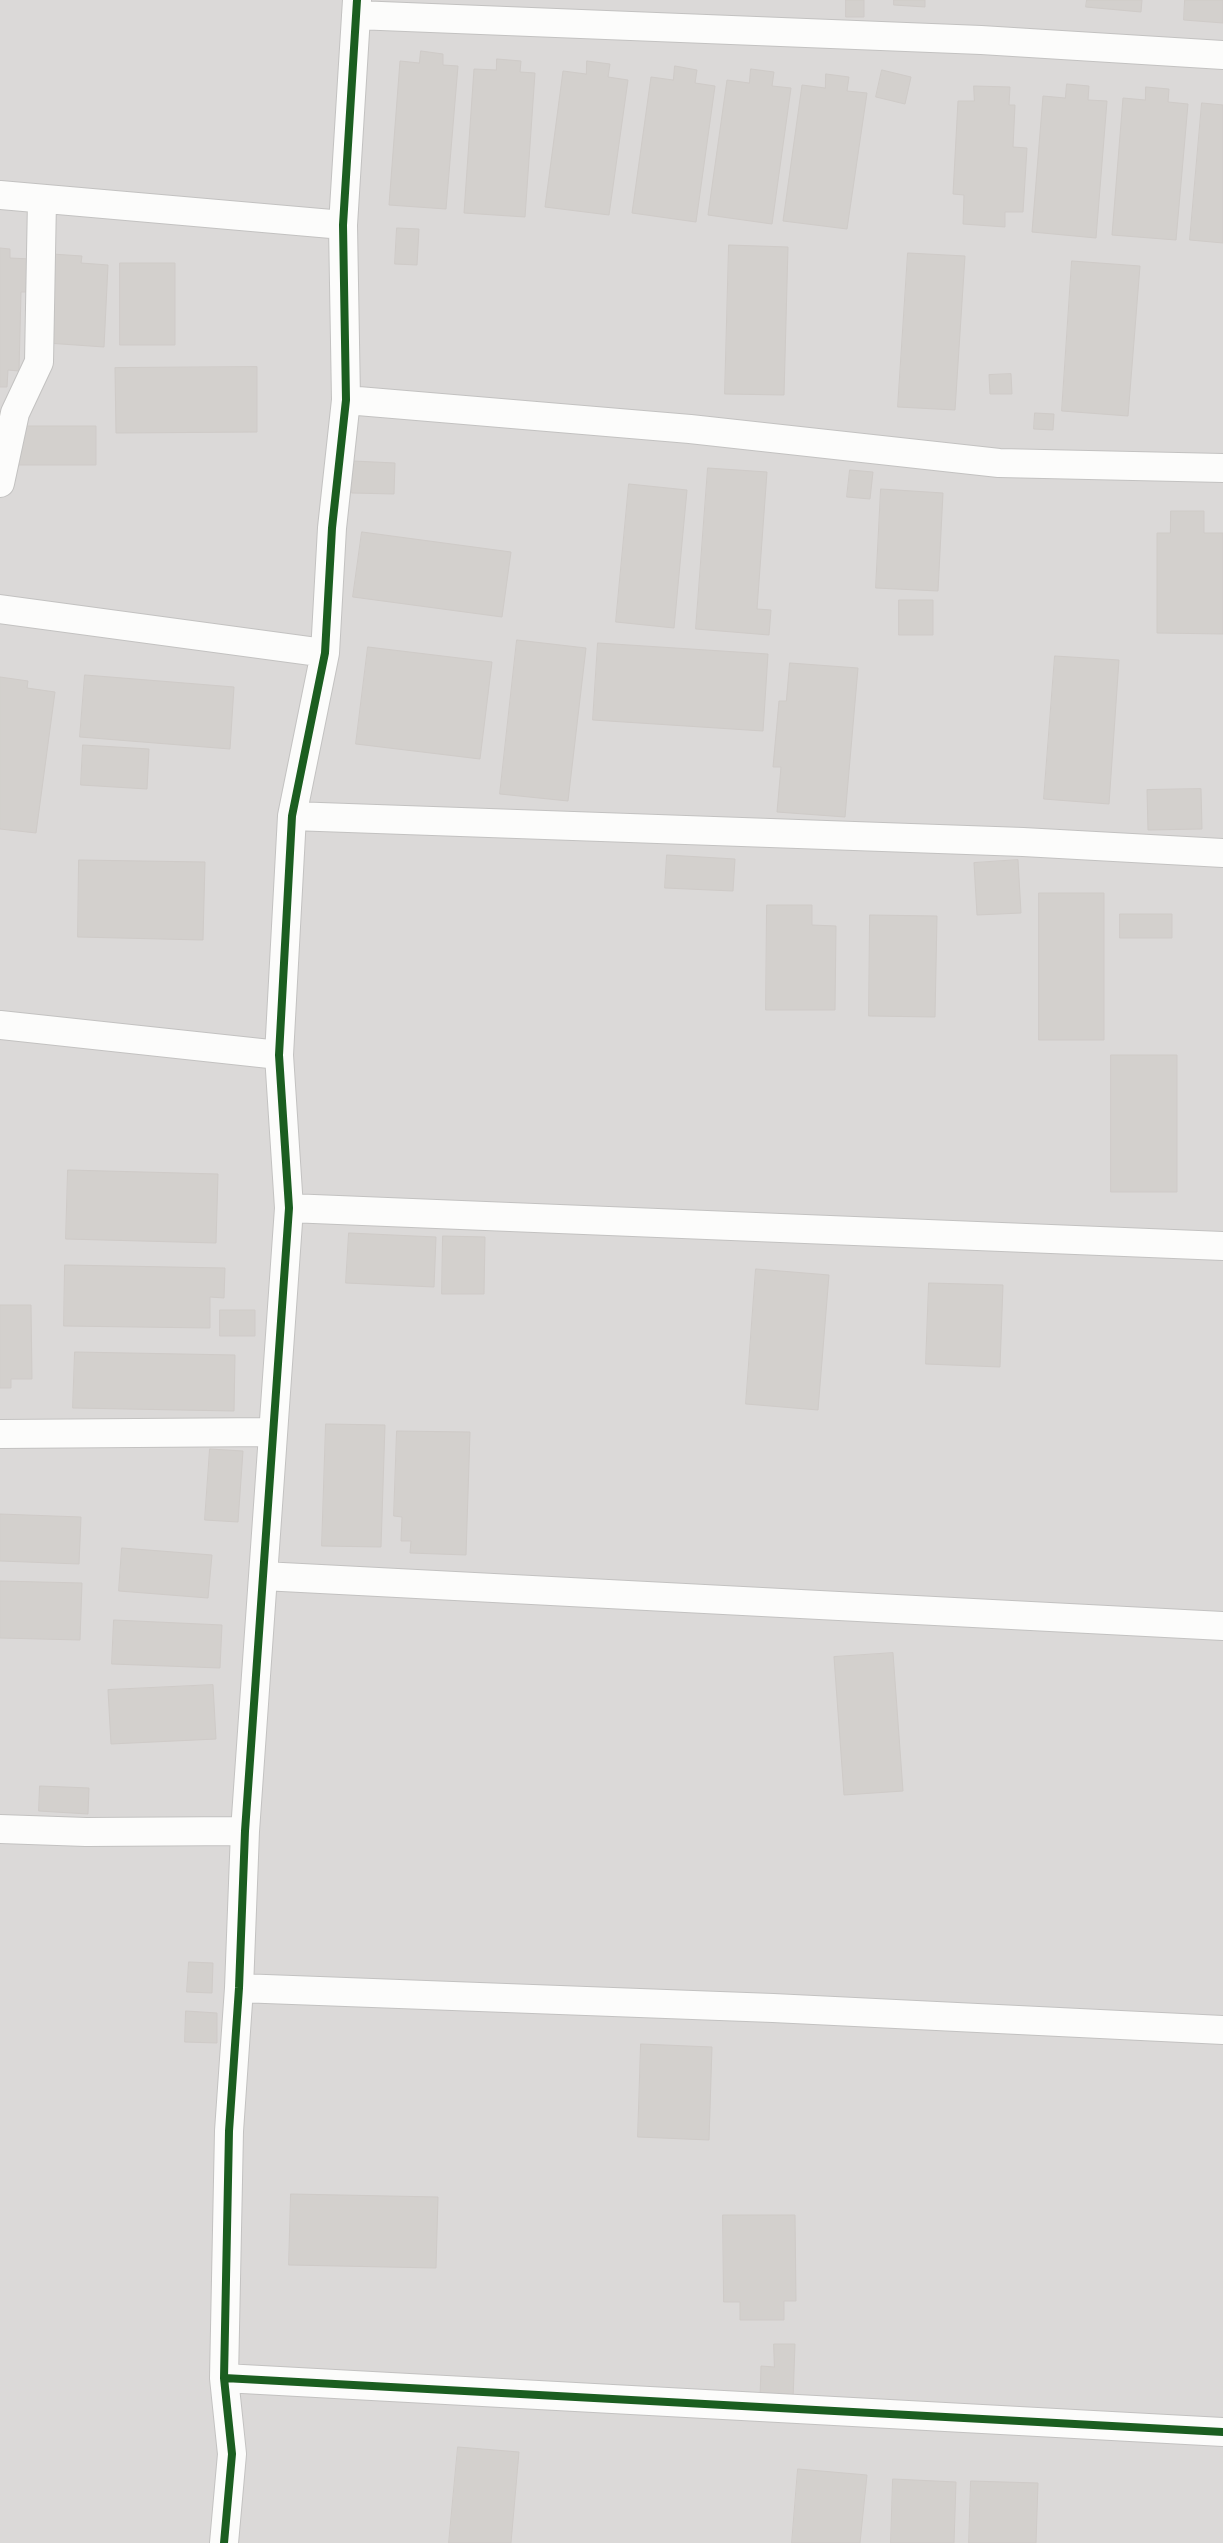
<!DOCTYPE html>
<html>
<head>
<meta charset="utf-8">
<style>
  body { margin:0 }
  canvas { display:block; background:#eceae7 }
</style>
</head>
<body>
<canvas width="1223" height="2543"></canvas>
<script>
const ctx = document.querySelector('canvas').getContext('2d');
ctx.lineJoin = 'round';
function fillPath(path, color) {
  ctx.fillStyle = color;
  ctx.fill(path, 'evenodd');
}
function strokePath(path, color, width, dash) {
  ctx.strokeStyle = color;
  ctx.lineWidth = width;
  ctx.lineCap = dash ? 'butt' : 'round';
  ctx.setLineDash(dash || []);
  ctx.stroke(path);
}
fillPath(new Path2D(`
  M0 0H1223V2543H0Z`), '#dbd9d8');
const building = new Path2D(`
  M846 0H864V17H846Z
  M894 0H925V7L894 5Z
  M1087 0H1142L1141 12 1086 7Z
  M1185 0H1223V23L1184 20Z
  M421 51 443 54V65L458 66 446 209 389 205 400 61 419 63Z
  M497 59 521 61 520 72 535 73 525 217 464 213 474 69 496 70Z
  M587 61 610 64 608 77 628 80 609 215 545 207 563 71 586 74Z
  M675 66 697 70 695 83 715 86 696 222 632 213 651 77 673 80Z
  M751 69 774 72 772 86 791 88 772 224 708 215 727 80 749 83Z
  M882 70 911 77 905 104 876 97Z
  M826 74 849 77 847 91 867 93 847 229 783 221 802 85 825 88Z
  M1067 84 1089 86 1088 100 1107 101 1096 238 1032 232 1043 96 1065 98Z
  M974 86 1010 87 1009 105H1015L1013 147 1027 148 1023 212H1005V227L963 224 964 195 953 194 958 101H974Z
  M1146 87 1169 89 1168 102 1188 104 1176 240 1112 235 1123 98 1145 100Z
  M1202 103 1223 105V243L1190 240Z
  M397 228 419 229 417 265 395 264Z
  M729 245 788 247 784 395 725 394Z
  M0 248 10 249V258L31 259 29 292H21L19 371 8 370 7 387H0Z
  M908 253 965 256 955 410 898 407Z
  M52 254 82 256 81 263 108 265 104 347 47 343Z
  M1072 261 1140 266 1128 416 1062 411Z
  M120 263H175V345H120Z
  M257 367V432L116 433 115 368Z
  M1011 374 1012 394H990L989 375Z
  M1035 413 1054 414 1053 430 1034 429Z
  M18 426H96V465H18Z
  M353 461 395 463 394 494 352 493Z
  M708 468 767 472 757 609 771 610 769 635 696 629Z
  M850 470 873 472 870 499 847 497Z
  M629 484 687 490 674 628 616 622Z
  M881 489 943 493 938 591 876 588Z
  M1171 511H1204V533H1223V634L1157 633V533H1170Z
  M362 532 511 552 502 617 353 597Z
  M899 600H933V635H899Z
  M517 640 586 648 568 801 500 794Z
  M598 643 768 654 763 731 593 720Z
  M368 647 492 662 480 759 356 744Z
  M1055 656 1119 660 1109 804 1044 799Z
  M790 663 858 668 845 817 777 812 781 767H773L779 701H786Z
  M85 675 234 687 230 749 80 737Z
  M0 677 28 681 27 688 55 692 36 833 0 829Z
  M83 745 149 749 147 789 81 785Z
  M1201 789 1202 829 1148 830 1147 790Z
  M667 855 735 859 733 891 665 888Z
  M79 860 205 862 203 940 78 937Z
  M1018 860 1021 913 977 915 974 863Z
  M1039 893H1104V1040H1039Z
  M767 905H812V925L836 926 835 1010H766Z
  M1120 914H1172V938H1120Z
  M870 915 937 916 935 1017 869 1016Z
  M1111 1055H1177V1192H1111Z
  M68 1170 218 1174 216 1243 66 1239Z
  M349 1233 436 1237 434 1287 346 1283Z
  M443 1236 485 1237 484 1294H442Z
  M65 1265 225 1268 224 1298 210 1297V1328L64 1326Z
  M756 1269 829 1275 818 1410 746 1404Z
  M929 1283 1003 1285 1000 1367 926 1364Z
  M0 1305H31L32 1379H11V1388H0Z
  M220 1310H255V1336H220Z
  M75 1352 235 1355 234 1411 73 1408Z
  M326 1424 385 1425 381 1547 322 1546Z
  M397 1431 470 1432 466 1555 410 1553 411 1541H401L402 1517 394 1516Z
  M210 1449 243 1451 238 1522 205 1520Z
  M0 1514 81 1517 79 1564 0 1561Z
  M122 1548 212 1555 208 1598 119 1591Z
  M0 1581 82 1583 80 1640 0 1638Z
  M114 1620 222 1625 220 1668 112 1664Z
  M893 1653 903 1791 844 1795 834 1657Z
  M213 1685 216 1739 111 1744 108 1690Z
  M40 1786 89 1788 88 1814 39 1811Z
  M189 1962 213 1963 212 1993 187 1992Z
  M186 2011 217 2013V2043L185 2042Z
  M641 2044 712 2047 709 2140 638 2137Z
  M291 2194 438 2197 436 2268 289 2265Z
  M723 2215H795L796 2301H784V2320H740V2302H724Z
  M774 2344H795L793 2400 760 2399 761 2366 774 2367Z
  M458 2447 519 2452 511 2543H449Z
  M798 2469 867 2475 860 2543H792Z
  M893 2479 956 2482 954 2543H891Z
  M971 2481 1038 2483 1036 2543H969Z`);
fillPath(building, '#d3d0cd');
strokePath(building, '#cfcbc8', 1);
const minor = new Path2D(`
  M356 15 981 40 1223 55
  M0 195 343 225
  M346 400 690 429 999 463 1223 468
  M0 483 15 413 39 362 42 200
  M0 609 325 653
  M292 816 1023 842 1223 853
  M0 1025 279 1055
  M289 1208 1223 1246
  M0 1434 273 1432
  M263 1576 1223 1626
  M0 1829 86 1832 245 1831
  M239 1988 773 2008 1223 2030
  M224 2378 1223 2432
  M224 2543 232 2454 224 2378 229 2131 239 1988 245 1831 289 1208 279 1055 292 816 325 653 332 528 346 400 343 225 357 0`);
strokePath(minor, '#c3c2c1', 30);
strokePath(minor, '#fcfcfb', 28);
strokePath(new Path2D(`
  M224 2378 1223 2432
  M224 2543 232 2454 224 2378 229 2131 239 1988 245 1831 289 1208 279 1055 292 816 325 653 332 528 346 400 343 225 357 0`), '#1b5e20', 8);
</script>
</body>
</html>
